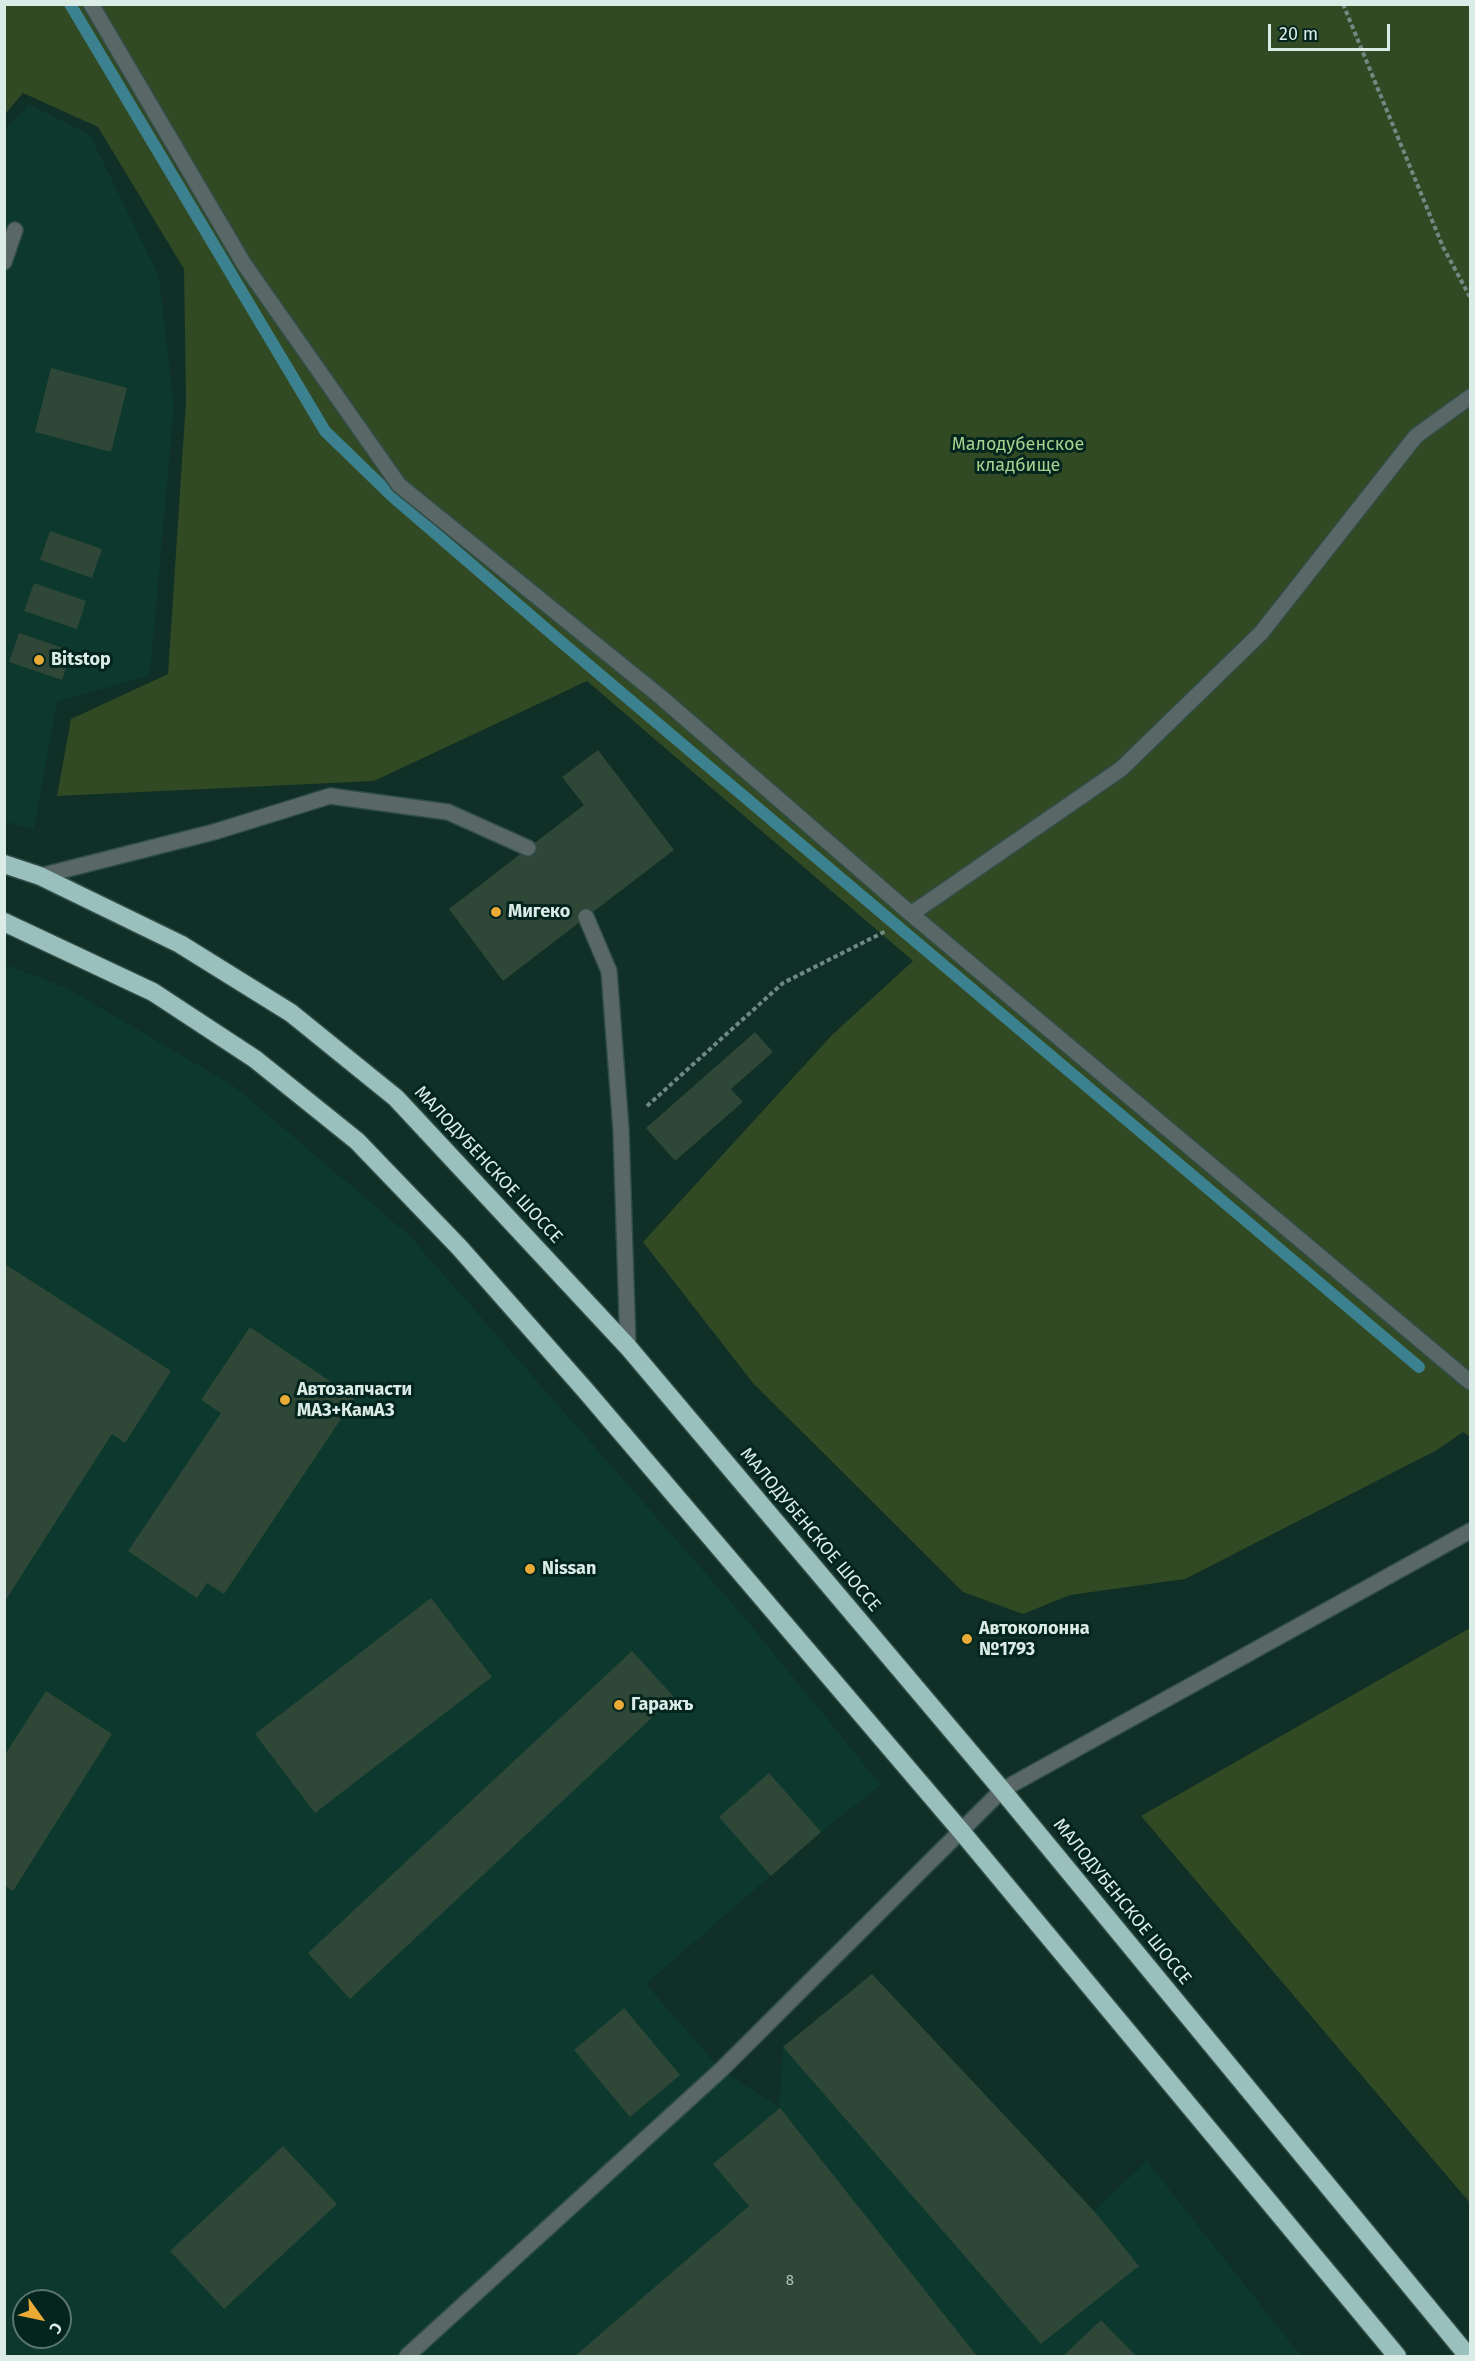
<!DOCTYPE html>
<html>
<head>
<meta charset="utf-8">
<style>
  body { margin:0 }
  #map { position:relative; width:1475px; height:2361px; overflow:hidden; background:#0f2f27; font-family:"Fira Sans",sans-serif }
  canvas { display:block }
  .frame { position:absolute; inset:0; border:6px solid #dbece6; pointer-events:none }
  .north { position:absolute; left:12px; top:2289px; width:60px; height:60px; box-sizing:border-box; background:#04251d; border:2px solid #5a756d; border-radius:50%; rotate:123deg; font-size:16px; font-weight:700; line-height:24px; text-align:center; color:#dbece6 }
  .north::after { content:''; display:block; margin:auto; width:21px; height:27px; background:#e9aa38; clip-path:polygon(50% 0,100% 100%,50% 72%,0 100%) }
  .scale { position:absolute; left:1268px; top:24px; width:122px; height:27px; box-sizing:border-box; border:3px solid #dbece6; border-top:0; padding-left:8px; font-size:18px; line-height:21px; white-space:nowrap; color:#dbece6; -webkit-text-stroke:4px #04251d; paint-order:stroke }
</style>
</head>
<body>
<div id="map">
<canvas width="1475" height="2361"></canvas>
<div class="frame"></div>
<div class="north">С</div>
<div class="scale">20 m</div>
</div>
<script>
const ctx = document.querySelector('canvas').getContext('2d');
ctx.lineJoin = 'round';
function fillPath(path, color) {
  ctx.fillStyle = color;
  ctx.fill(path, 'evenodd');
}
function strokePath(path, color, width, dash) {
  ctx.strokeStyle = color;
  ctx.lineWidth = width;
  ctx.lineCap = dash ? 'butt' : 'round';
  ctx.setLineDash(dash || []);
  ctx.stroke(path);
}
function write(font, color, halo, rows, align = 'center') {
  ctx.font = font + ' "Fira Sans",sans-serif';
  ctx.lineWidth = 6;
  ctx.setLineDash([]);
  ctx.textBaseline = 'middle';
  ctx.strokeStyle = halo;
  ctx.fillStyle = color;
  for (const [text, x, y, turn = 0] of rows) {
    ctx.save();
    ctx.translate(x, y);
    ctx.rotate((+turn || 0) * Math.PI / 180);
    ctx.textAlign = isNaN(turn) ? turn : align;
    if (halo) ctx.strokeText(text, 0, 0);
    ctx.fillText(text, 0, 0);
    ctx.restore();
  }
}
fillPath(new Path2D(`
  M28 104 90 135 159 276 174 406 150 675 57 702 34 830 5 821 4 131Z
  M4 964 67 988 234 1086 409 1235 744 1617 881 1785 821 1832 646 1984 721 2070 779 2107 783 2047 872 1974 1094 2211 1147 2161 1301 2356H5ZM24 2301H60V2337H24Z`), '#0c382e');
fillPath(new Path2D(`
  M5 5H1470V1437L1463 1432 1437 1450 1185 1579 1070 1595 1023 1614 963 1592 753 1383 643 1242 832 1035 913 961 587 681 374 781 57 796 71 719 168 674 186 401 184 269 98 127 23 93 5 114Z
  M1470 1628V2203L1141 1816Z`), '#314a23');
strokePath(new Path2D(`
  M70 4 325 431 392 496 559 640 1419 1367`), '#3b818f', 12);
fillPath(new Path2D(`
  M51 368 127 388 111 452 35 432Z
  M50 531 102 549 92 578 40 560Z
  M34 583 86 601 77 629 24 611Z
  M19 633 72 651 62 680 9 662Z
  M598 750 674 850 503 981 449 909 584 805 562 777Z
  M755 1032 773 1052 731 1089 743 1102 675 1161 646 1128Z
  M5 1264 171 1371 125 1443 112 1434 5 1601Z
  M250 1327 355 1398 224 1594 207 1583 197 1598 128 1551 221 1413 201 1400Z
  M431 1598 492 1677 315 1813 255 1734Z
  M632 1651 674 1697 350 1999 308 1953Z
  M46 1691 112 1734 13 1891 4 1885V1756Z
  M769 1773 821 1832 771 1876 719 1817Z
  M872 1974 1094 2211 1139 2266 1041 2344 783 2047Z
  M624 2008 680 2075 630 2117 574 2050Z
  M780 2108 977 2356H575L749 2206 713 2164Z
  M283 2146 337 2204 224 2309 170 2251Z
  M1101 2320 1136 2356H1063Z`), '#2f4736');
const lane = new Path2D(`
  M91 4 244 264 399 485 662 698 911 914 1470 1382
  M4 262 15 230
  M40 876 214 832 330 796 448 812 528 848
  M911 914 1121 769 1261 633 1416 436 1470 397
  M586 917 609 971 621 1130 628 1347
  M407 2356 721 2070 1002 1790 1470 1531`);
const highway = new Path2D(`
  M4 864 40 876 180 944 291 1013 396 1098 628 1347 1002 1790 1468 2356
  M4 922 153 992 255 1059 357 1141 459 1247 586 1391 961 1831 1397 2356`);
strokePath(lane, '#304d46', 18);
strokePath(highway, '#304d46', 21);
strokePath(new Path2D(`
  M1343 4 1443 247 1470 297
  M647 1106 783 983 886 931`), '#708982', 4, [4.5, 3]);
strokePath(lane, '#596867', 15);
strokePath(highway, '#9ac0be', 18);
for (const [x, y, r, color] of [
  [39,660,6,"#e9aa38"],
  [496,912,6,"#e9aa38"],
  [285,1400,6,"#e9aa38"],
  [530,1569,6,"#e9aa38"],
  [967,1639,6,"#e9aa38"],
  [619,1705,6,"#e9aa38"]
]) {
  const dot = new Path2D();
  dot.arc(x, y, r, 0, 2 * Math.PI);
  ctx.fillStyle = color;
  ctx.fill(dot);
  strokePath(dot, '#04251d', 2);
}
write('15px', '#b0c3ba', null, [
  ["8",790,2281]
]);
write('18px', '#a4d18e', '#04251d', [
  ["Малодубенское",1018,445],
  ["кладбище",1018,466]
]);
write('bold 18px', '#dbece6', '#04251d', [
  ["Bitstop",51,660],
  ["Мигеко",508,912],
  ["Автозапчасти",297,1390],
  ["МАЗ+КамАЗ",297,1411],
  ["Nissan",542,1569],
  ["Автоколонна",979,1629],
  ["№1793",979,1650],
  ["Гаражъ",631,1705]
], 'left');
write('18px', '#dbece6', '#04251d', [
  ["МАЛОДУБЕНСКОЕ ШОССЕ",488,1165,47],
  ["МАЛОДУБЕНСКОЕ ШОССЕ",810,1530,50],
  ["МАЛОДУБЕНСКОЕ ШОССЕ",1122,1902,51]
]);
</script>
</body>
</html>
